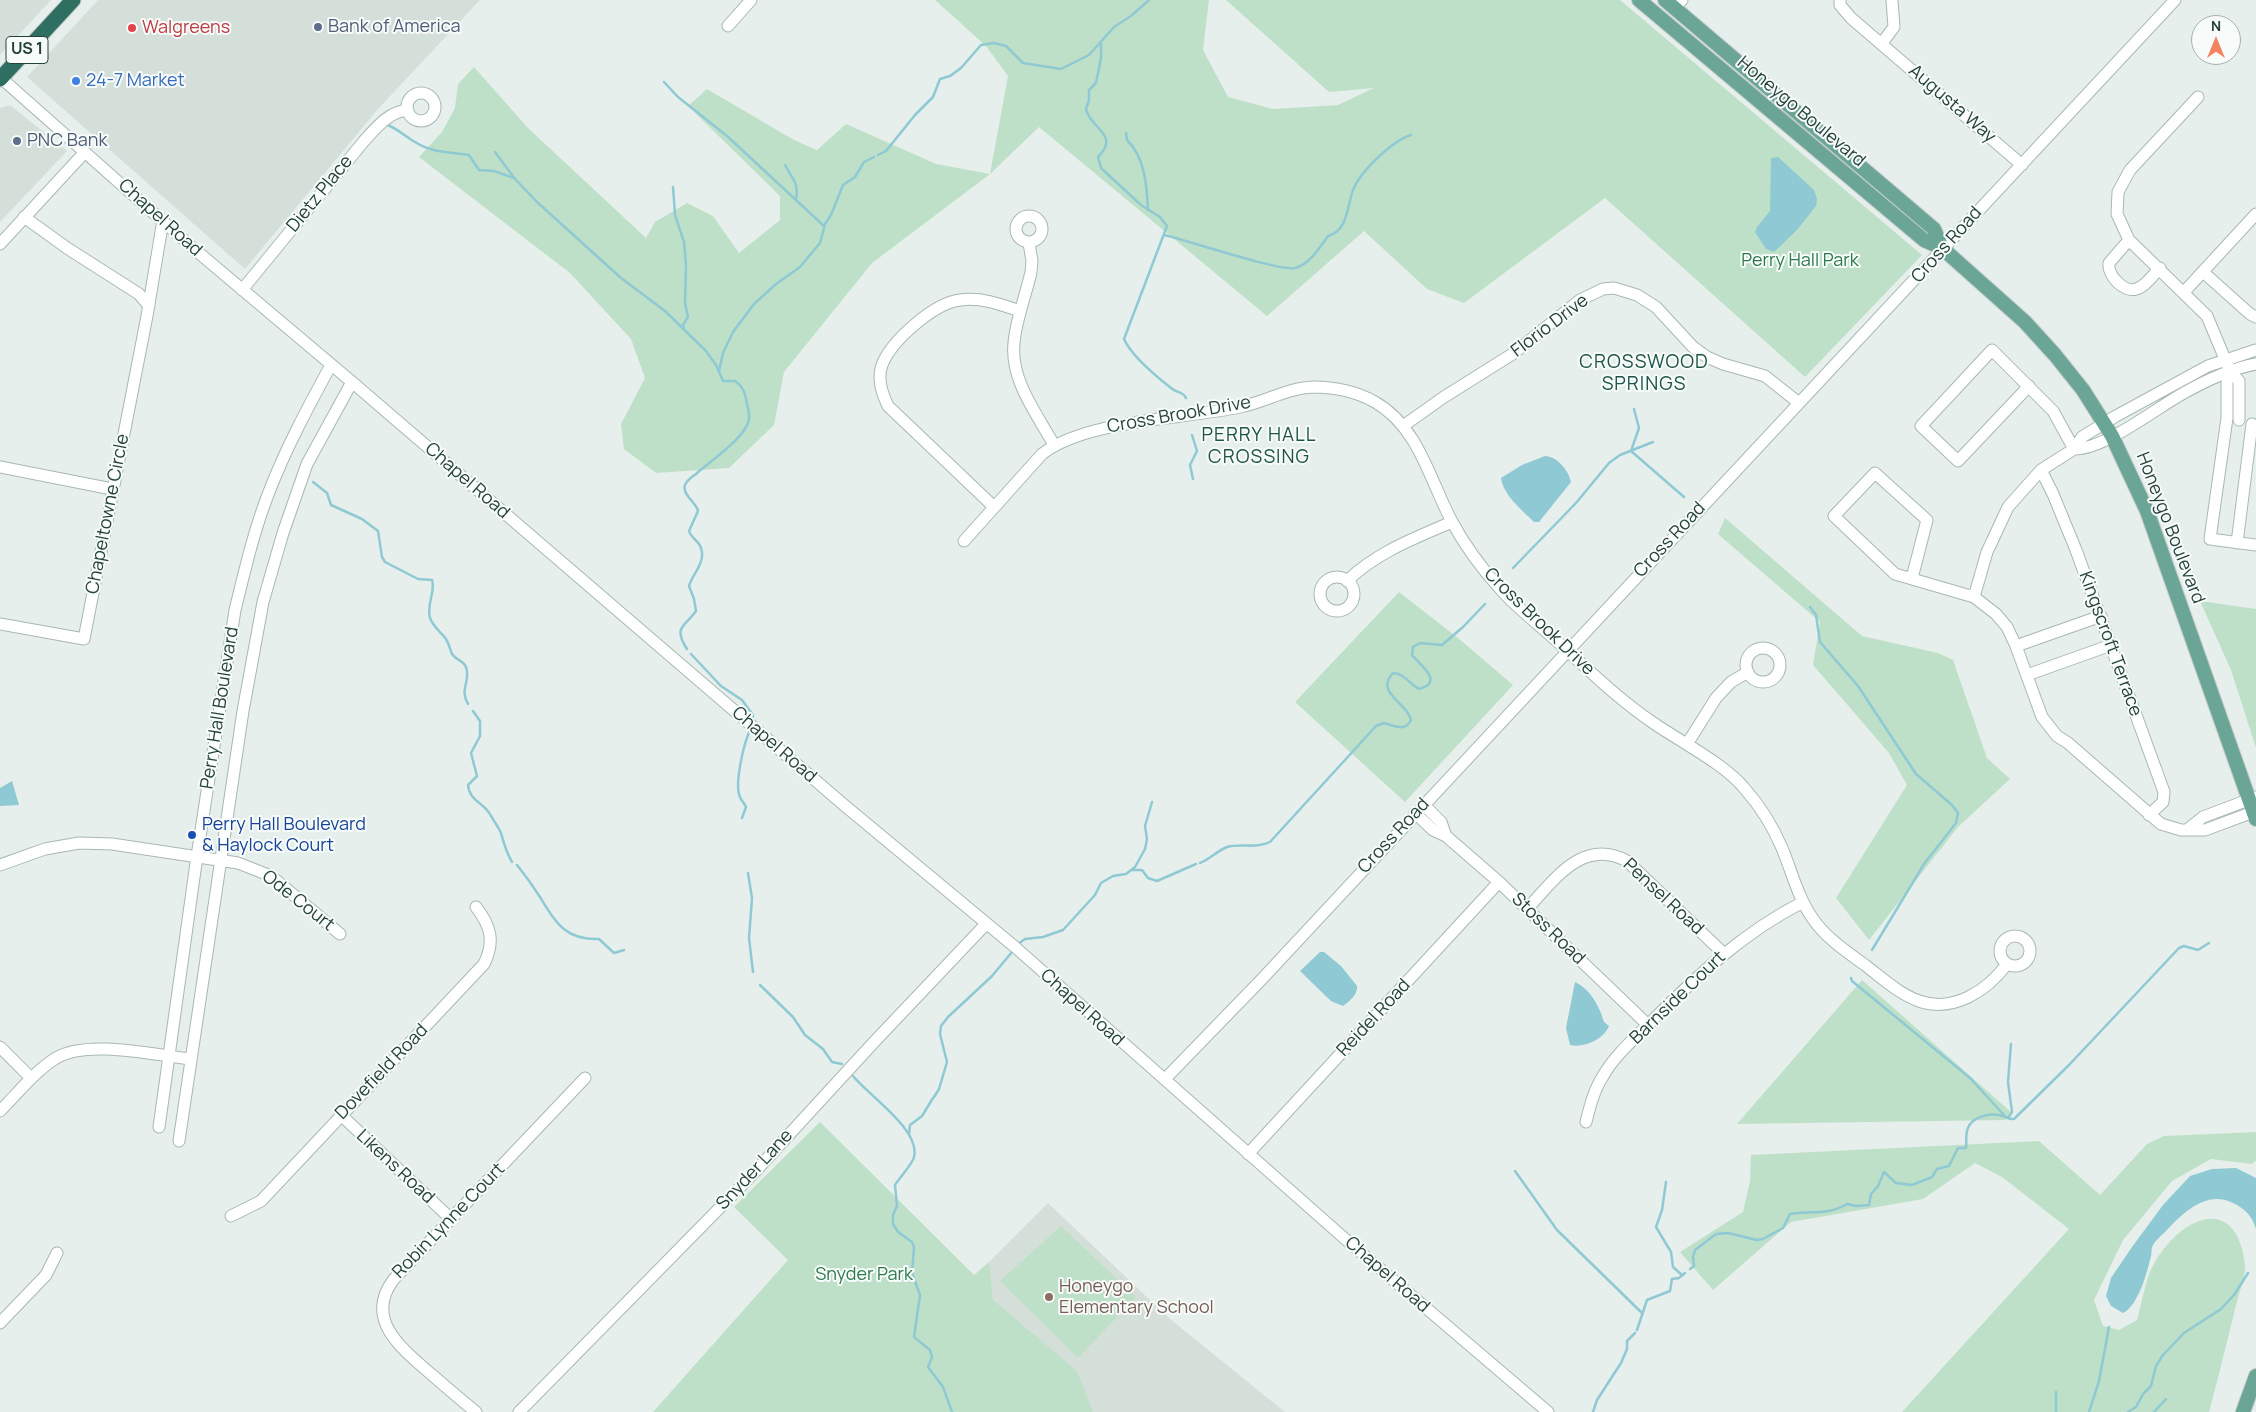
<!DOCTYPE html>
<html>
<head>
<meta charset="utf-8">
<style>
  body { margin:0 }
  #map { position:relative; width:2256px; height:1412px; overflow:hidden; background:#e6efeb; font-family:Manrope,sans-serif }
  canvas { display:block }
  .north { position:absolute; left:2191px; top:15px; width:50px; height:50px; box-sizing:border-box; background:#f7fbf9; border:1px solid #a3b1ad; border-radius:50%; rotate:0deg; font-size:14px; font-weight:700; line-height:20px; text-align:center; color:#24423a }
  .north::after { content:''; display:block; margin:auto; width:18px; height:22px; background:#f4845f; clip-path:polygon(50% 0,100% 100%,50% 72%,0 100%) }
</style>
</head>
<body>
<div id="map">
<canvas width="2256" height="1412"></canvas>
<div class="north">N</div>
</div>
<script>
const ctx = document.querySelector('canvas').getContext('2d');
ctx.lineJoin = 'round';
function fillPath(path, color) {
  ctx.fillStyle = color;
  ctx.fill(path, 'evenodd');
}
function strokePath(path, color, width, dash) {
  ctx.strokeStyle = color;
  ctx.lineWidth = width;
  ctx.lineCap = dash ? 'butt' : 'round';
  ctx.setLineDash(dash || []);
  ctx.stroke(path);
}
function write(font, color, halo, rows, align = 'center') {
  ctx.font = font + ' Manrope,sans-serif';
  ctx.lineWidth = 4;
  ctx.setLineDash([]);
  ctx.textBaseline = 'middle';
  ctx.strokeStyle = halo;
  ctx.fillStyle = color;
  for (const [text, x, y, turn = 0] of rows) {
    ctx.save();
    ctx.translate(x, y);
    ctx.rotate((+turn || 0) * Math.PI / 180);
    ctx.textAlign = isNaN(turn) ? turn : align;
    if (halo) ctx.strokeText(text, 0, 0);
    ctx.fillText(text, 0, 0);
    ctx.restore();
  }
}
fillPath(new Path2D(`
  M0 0H51L0 55Z
  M98 0H480L378 109 245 269 27 77Z
  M10 105 67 151 0 222V108Z
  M1048 1203 1170 1319 1285 1412H839Z`), '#d4dfda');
fillPath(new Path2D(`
  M935 0H1209L1203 50 1228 97 1273 109 1338 105 1374 88 1329 92 1226 0H1620L1922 255 1805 377 1605 198 1464 303 1427 289 1364 231 1267 316 1039 127 990 174 872 263 784 372 774 425 729 468 656 473 624 449 621 424 645 378 631 339 570 273 419 157 442 132 455 108 458 84 474 67 528 128 646 238 655 222 687 203 713 216 739 253 780 220V196L688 106 707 89 794 140 817 150 846 124 936 164 990 174 1008 76 986 46Z
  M1725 518 1862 636 1938 653 1953 660 1987 758 2010 779 1958 827 1869 940 1836 898 1907 785 1889 753 1813 665 1820 622 1718 534Z
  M1399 592 1458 638 1513 685 1405 802 1295 702Z
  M2200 601 2256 609V748L2231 670Z
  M1862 980 2012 1113 2005 1120 1737 1124Z
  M820 1122 974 1275 989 1262 993 1300 1077 1371 1093 1412H653L788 1260 734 1207Z
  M2256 1132V1160L2252 1164 2211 1159 2172 1181 2123 1240 2094 1300 2103 1326 2119 1330 2137 1320C2142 1303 2146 1276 2155 1262 2182 1216 2236 1193 2245 1264 2246 1275 2240 1290 2237 1301 2228 1338 2219 1375 2209 1412H1902L2069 1229 2002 1177 1975 1163 1923 1199 1791 1222 1713 1290 1680 1252 1743 1212 1750 1181 1751 1155 2039 1141 2100 1195 2147 1144 2164 1136Z
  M1061 1226 1136 1297 1078 1358 1000 1281Z`), '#bfe0c8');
fillPath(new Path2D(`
  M1778 157 1814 190 1817 199 1816 206 1797 230 1774 252 1766 249 1755 232 1757 227 1770 211 1771 158Z
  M1545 456C1557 456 1569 471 1571 482L1539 522H1534C1522 510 1503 495 1501 478L1522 465Z
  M12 781 19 805 0 806V788Z
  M1320 952H1324L1341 966 1357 986C1358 994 1350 1001 1343 1006L1331 1001 1300 971Z
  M1575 982C1590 989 1600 1007 1604 1022L1609 1026C1603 1040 1584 1048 1570 1045L1566 1028Z
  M2236 1168 2256 1178V1229C2252 1215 2244 1208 2231 1202 2205 1191 2183 1213 2166 1231 2162 1235 2156 1240 2153 1245 2151 1248 2152 1253 2151 1256 2147 1273 2138 1306 2123 1313L2111 1306 2106 1296 2111 1278 2132 1247 2163 1205 2190 1176 2212 1169Z`), '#8ec9d4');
strokePath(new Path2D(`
  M1101 43V58L1096 83 1089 90V100L1086 109C1089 128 1121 134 1098 157L1101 168 1141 205 1160 217 1167 226 1124 339C1131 355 1157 377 1171 388 1176 393 1183 391 1186 398
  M664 82 678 97 727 136 824 226
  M388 125C399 130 406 137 415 142 432 153 450 152 469 155L479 170 494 171 514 178
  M1126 133 1127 140C1145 157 1147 187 1148 210
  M495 152 515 179 537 202 621 278 665 311 706 351 716 365 723 381H735C744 387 745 394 747 404 748 409 750 414 749 419 747 437 709 462 696 474 692 477 687 480 685 485 682 495 696 502 698 511L689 531C691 538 699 541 701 548 706 562 693 573 689 586L694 599 696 611C686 626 672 626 687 649
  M878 155 886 151 915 115 933 97 940 79 950 76 961 68 981 45 994 43 1006 46 1023 63 1061 69 1089 55 1114 27 1131 16 1149 0
  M785 165C792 179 799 182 796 199
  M673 187 675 215 684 242 686 265 685 303 688 317 683 325 684 330
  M1164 235C1187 240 1281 272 1295 268 1310 264 1320 247 1328 236 1347 231 1347 209 1352 193 1358 173 1392 141 1411 135
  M719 371 723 353 733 332 754 304 776 284 800 267 820 243 825 224 831 215 843 185 855 177 864 162 874 157
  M1192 435 1197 451 1190 465 1193 479
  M1631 451 1684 497
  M1631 451 1639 428 1634 409
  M313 482 327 493 331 505 362 519 378 531 382 557 385 562 418 579 432 580C436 592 426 604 430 618 434 628 440 631 446 639 449 644 450 649 452 654 456 660 464 661 466 667 471 682 459 688 468 704
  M1513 568 1576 503 1609 463 1620 455 1653 442
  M1810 607 1816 615 1820 642 1858 686 1916 774 1952 805 1958 813 1956 823 1924 864 1872 950
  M691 654 721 686 742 700 753 715 752 722
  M473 711 480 721V736L471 753 477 776 468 785C469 801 485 803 491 816 494 821 499 828 501 833 504 844 506 852 512 862
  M742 818 746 807C744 803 741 800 740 797 734 784 744 743 750 730
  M1200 863C1210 859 1217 851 1227 847 1241 843 1256 849 1270 842L1376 726 1384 723C1395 726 1405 732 1411 720 1408 703 1374 693 1393 673 1403 673 1410 684 1419 689 1445 682 1420 665 1412 655L1413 647 1420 643 1442 645 1463 627 1485 604
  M517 865C525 875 533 886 540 897 556 923 565 940 599 939L614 953 624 950
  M1132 870H1142L1148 878 1157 881 1196 864
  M748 873 752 898 749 938 753 972
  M1018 944 1025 939 1043 937 1063 930 1095 895 1101 883 1113 876 1126 874 1135 867 1145 849 1147 839 1145 826 1152 802
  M1851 978 1852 981 1970 1078 2004 1115
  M760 985 793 1017 805 1035 823 1049 832 1062 842 1064
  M853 1076C868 1095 921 1130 914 1157 912 1165 899 1178 895 1185L897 1206 893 1215V1224L898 1232 912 1242 914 1247 912 1273 920 1295 914 1337 930 1350 932 1357 928 1367 943 1387 952 1412
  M934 1097 939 1089 947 1062 940 1034 941 1026 948 1017 992 976 1012 952
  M2008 1118 2012 1112 2008 1082 2011 1044
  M909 1134 910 1125 922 1116 933 1098
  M1515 1171 1557 1230 1642 1313
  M1666 1182 1662 1210 1656 1227 1671 1252 1673 1267 1682 1275
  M1690 1269 1694 1266 1693 1257 1695 1250 1716 1234 1728 1233 1757 1240 1763 1239 1783 1228 1790 1214C1810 1211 1829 1215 1847 1204L1856 1206 1869 1205 1871 1194 1878 1186 1884 1172 1896 1183 1912 1185 1932 1177 1937 1169 1949 1166 1958 1148H1966C1967 1142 1965 1134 1968 1128 1972 1117 1989 1113 1999 1115 2005 1116 2009 1120 2014 1119L2069 1065 2179 948 2184 946 2198 950 2209 943
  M1637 1330 1647 1300 1670 1291 1672 1279 1679 1278 1685 1273
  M2056 1392V1412
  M1593 1412 1597 1400 1621 1363 1627 1349V1341L1635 1333
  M2089 1412 2099 1381 2109 1327
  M2128 1412 2136 1407 2143 1394 2151 1386 2156 1366 2163 1355 2184 1333 2221 1309 2234 1295 2248 1273
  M2154 1412 2166 1399`), '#8ec9d4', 2.5);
const minor = new Path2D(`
  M1840 0V5L1851 18 2022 165
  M1675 8 1682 0
  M728 26 751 0
  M1882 43 1894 27 1892 0
  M0 77 193 248 352 382 844 805 1015 947 1344 1238 1548 1412
  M407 107a14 14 0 1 1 28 0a14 14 0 1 1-28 0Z
  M2198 97 2130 170 2118 192 2117 214 2129 240 2207 316 2230 371 2239 381V420
  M1016 229a13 13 0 1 1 26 0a13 13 0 1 1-26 0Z
  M24 217 67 248 139 294 149 306
  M2129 240 2109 263C2107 275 2124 293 2136 289 2145 287 2153 275 2160 268
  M1029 243 1032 261 1031 272C1026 295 1016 319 1014 343 1010 380 1037 414 1054 445
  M0 244 85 152
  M2203 272 2250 314 2256 317
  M242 290 364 141C376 128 389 111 408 110
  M2184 292 2256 214
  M2230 371 2227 379V418L2210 539 2256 545
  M2029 386 1958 461 1921 426 1992 350 2053 411 2074 449
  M1403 426 1444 397 1514 353 1580 300 1603 289 1614 288 1637 295 1656 307 1693 347 1707 357 1723 364 1765 376 1799 403
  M2074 449C2103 450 2155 409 2182 394 2205 381 2230 369 2256 364
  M0 467 112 489
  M2041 470 2053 494 2076 550 2164 792 2163 802 2149 815
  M993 506 888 406C882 394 877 379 882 365 891 341 934 303 960 300 981 297 1000 304 1020 311
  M964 541 1042 454C1086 420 1183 419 1240 407 1265 402 1287 388 1313 387 1334 387 1357 392 1375 402 1418 427 1429 477 1450 518 1464 545 1482 569 1502 591 1519 610 1541 626 1559 643 1589 670 1618 699 1652 722 1679 741 1725 764 1745 789 1761 807 1773 827 1782 848 1792 872 1798 898 1813 919 1826 938 1847 952 1865 965 1882 978 1899 994 1919 1001 1953 1013 1987 991 2007 964
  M2237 543 2252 424
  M1320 594a17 17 0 1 1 34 0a17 17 0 1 1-34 0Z
  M1912 578 1927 520 1875 473 1834 516 1895 574 1974 597 1996 614 2007 627 2016 646 2042 717 2057 736 2068 743 2161 824 2181 830H2205L2256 811
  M1347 581C1377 552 1415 538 1452 522
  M1974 597 1987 552 2008 507 2041 470 2074 449 2082 437 2116 416 2208 366 2256 350
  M0 624 84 639 147 316 163 220
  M2016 646 2101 616
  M1746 665a17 17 0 1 1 34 0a17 17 0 1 1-34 0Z
  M2027 675 2111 645
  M1687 744 1716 698 1731 682 1748 672
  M1423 804 1441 822 1446 836
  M1415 813 1433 830 1446 836 1499 882 1648 1025
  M2188 829 2203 817 2256 797
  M0 865 45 849 79 843 112 844 238 863 271 876 340 934
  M1527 909C1554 880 1583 837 1627 861L1723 953
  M2000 951a15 15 0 1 1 30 0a15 15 0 1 1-30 0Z
  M0 1047 31 1078
  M1165 1079 1262 979 2175 0
  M0 1111C18 1093 34 1072 56 1058 87 1039 155 1055 191 1059
  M341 1115 450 1218
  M1586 1122C1590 1106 1594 1090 1603 1076 1615 1055 1635 1038 1651 1022 1698 975 1744 932 1803 902
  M159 1127 197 856 235 610C245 570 254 530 269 492 286 448 308 407 331 365
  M179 1141 243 711 263 602 283 533 307 464 352 382
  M1248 1154 1499 882
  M231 1216 261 1201 484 964C495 942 491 926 476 907
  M0 1323 46 1275 57 1253
  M476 1412C461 1400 446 1387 431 1374 402 1349 363 1319 394 1279L585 1078
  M519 1412 751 1176 875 1041 986 924`);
const major = new Path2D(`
  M1639 0 1924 240 1942 248 2025 322 2055 355 2083 390 2112 436 2147 511 2256 819
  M1665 0 1934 229 1942 248
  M2243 1412 2256 1376`);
const highway = new Path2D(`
  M0 79 73 0`);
strokePath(minor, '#a8b8b2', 13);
strokePath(major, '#c2cac8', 16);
strokePath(highway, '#c2cac8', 17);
strokePath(minor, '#fff', 11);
strokePath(major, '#6aa596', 14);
strokePath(highway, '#2f6f62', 15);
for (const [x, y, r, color] of [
  [318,27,5,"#5c6f8a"],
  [132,28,5,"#e0444e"],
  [76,81,5,"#3f7fe0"],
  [17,141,5,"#5c6f8a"],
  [192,835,5,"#1a4fb4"],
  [1049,1297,5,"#8d6e63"]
]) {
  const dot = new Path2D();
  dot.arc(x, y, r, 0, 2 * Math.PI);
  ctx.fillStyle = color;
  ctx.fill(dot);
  strokePath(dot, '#f7fbf9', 2);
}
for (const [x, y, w] of [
  [27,50,42]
]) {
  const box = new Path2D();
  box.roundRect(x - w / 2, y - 13.5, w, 27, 4);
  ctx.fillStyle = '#f7fbf9';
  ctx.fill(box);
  strokePath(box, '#24423a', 1);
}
write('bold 16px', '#24423a', null, [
  ["US 1",27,50]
]);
write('18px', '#4e5e75', '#f7fbf9', [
  ["Bank of America",328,27],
  ["PNC Bank",27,141]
], 'left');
write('18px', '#be3a42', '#f7fbf9', [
  ["Walgreens",142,28]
], 'left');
write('18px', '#366cbe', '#f7fbf9', [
  ["24-7 Market",86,81]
], 'left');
write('18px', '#24423a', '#f7fbf9', [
  ["Augusta Way",1952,104,41],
  ["Honeygo Boulevard",1801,112,40],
  ["Dietz Place",320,194,-51],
  ["Chapel Road",160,218,42],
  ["Cross Road",1947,245,-48],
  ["Florio Drive",1550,326,-37],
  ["Cross Brook Drive",1179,415,-10],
  ["Chapel Road",467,481,41],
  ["Chapeltowne Circle",108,514,-79],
  ["Honeygo Boulevard",2170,528,69],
  ["Cross Road",1670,540,-47],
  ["Cross Brook Drive",1539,622,44],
  ["Kingscroft Terrace",2110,644,70],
  ["Perry Hall Boulevard",220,708,-81],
  ["Chapel Road",774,745,41],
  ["Cross Road",1394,836,-47],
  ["Pensel Road",1663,897,43],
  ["Ode Court",298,901,38],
  ["Stoss Road",1548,929,44],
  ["Barnside Court",1678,998,-44],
  ["Chapel Road",1082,1008,42],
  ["Reidel Road",1374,1018,-47],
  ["Dovefield Road",382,1072,-46],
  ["Likens Road",395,1167,43],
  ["Snyder Lane",755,1170,-47],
  ["Robin Lynne Court",449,1221,-46],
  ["Chapel Road",1387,1275,41]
]);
write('18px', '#2d7a4b', '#f7fbf9', [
  ["Perry Hall Park",1800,261],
  ["Snyder Park",864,1275]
]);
write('18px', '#164399', '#f7fbf9', [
  ["Perry Hall Boulevard",202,825],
  ["& Haylock Court",202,846]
], 'left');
write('18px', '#785e54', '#f7fbf9', [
  ["Honeygo",1059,1287],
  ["Elementary School",1059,1308]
], 'left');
ctx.letterSpacing = '1px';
write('19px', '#1f5548', '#f7fbf9', [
  ["CROSSWOOD",1644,363],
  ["SPRINGS",1644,385],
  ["PERRY HALL",1259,436],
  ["CROSSING",1259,458]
]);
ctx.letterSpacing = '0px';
</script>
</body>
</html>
